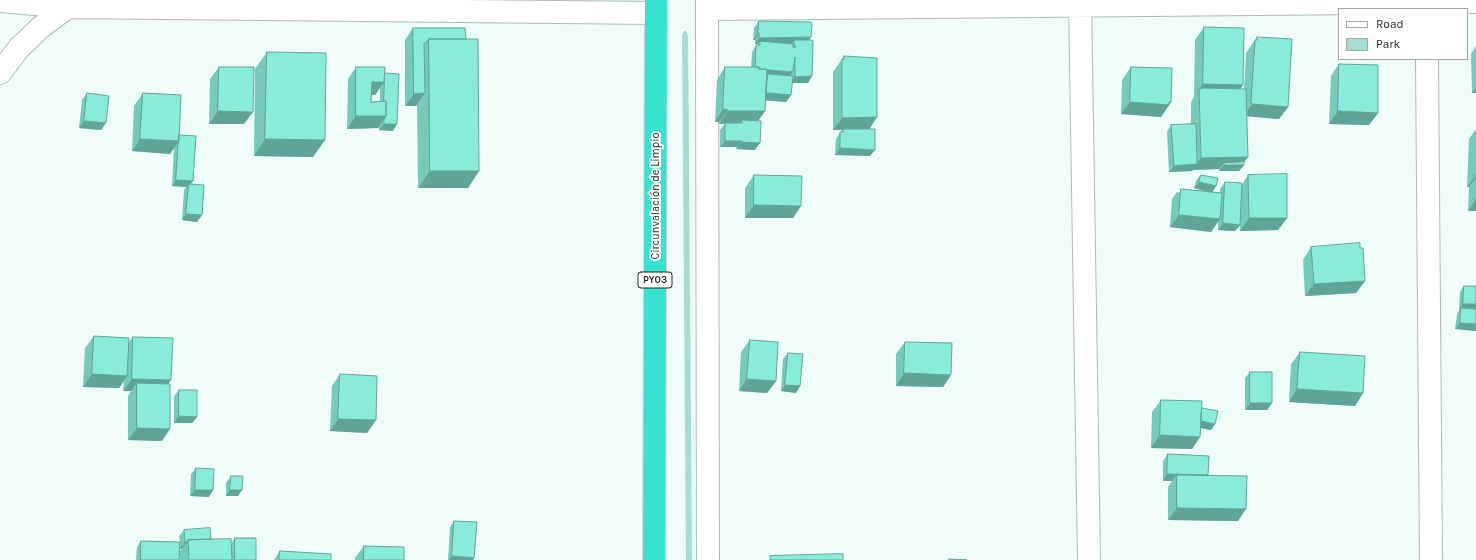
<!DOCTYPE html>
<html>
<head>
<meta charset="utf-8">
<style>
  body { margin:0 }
  #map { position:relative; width:1476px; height:560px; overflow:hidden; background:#effcfa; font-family:Karla,sans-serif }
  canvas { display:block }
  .legend { position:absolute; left:1338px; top:8px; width:130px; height:52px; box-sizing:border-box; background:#fff; border:1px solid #a5a7a7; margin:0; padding:5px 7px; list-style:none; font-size:12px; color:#1f2423 }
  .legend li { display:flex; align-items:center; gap:8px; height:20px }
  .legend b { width:20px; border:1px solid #a5a7a7 }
</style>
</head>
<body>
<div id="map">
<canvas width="1476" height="560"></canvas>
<ul class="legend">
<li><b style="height:5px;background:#fff"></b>Road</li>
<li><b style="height:11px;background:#a3ded4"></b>Park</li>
</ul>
</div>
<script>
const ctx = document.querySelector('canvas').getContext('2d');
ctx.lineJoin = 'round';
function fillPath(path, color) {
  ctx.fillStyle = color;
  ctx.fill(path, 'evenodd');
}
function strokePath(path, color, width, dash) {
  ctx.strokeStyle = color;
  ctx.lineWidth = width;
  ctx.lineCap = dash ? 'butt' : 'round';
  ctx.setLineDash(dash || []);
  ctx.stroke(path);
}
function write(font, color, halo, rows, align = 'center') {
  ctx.font = font + ' Karla,sans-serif';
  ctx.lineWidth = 4;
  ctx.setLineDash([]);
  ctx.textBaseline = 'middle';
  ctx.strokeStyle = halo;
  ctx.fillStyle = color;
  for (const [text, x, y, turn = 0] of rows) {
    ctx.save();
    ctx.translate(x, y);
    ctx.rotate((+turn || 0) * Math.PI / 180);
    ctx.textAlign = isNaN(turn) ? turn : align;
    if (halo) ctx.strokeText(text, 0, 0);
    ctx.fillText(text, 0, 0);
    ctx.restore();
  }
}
fillPath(new Path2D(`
  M684 31H686L688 36 692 560H686L682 35Z`), '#a3ded4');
const street = new Path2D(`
  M707 0 708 560
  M1080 0 1089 560
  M0 1 68 7 656 13
  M707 9 1476 2
  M1427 59 1431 560
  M0 73 19 48 41 27 68 7`);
const highway = new Path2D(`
  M654 560 656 0`);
strokePath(street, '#adbab8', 24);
strokePath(highway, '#d7d8d7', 24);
strokePath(street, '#fff', 22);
strokePath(highway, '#35e3ce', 22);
fillPath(new Path2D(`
  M759 21 810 40 812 76 808 83H792L791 95 786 102 765 100V111L758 121 755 150 736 149 737 147H720V130L725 124H719V122H715L717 80 725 67H751L752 52 756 45H758V44H755V40H753L754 28Z
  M1204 27 1241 89H1244L1246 53 1257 37 1288 107 1279 119 1247 116 1244 165 1239 171H1219V169L1193 170 1192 171 1169 172 1167 132 1171 125 1191 124V102L1194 97 1195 40Z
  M413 28 466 39 479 171 468 188H418L417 104 416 106H405V40Z
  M1476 46V93H1472L1471 54Z
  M267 52 313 157 254 156 255 69Z
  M844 56 869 129 870 156 835 155 836 139 842 130H833V72Z
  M1339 64 1378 113 1369 125 1329 124 1331 76Z
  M219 67 244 124H209L210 79Z
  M356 67 384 74 393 131 379 130V126L378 128 347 129 348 79ZM380 88V101L371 102V95H375Z
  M1131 67 1171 102 1161 117 1121 114 1122 80Z
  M87 93 101 130 79 128 82 100Z
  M143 93 179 135 191 184 197 222 182 220 184 190 186 187 172 186 174 148 170 154 132 151 134 106Z
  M1476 129V211H1468L1469 187H1467L1469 139Z
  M754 175 793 218H745V188Z
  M1201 175 1216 186 1212 192 1220 193V189L1225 182 1242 185 1248 175 1287 218 1278 230 1240 231V214V225L1235 231 1218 230V221L1211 232 1170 227 1172 199 1177 192 1179 193 1181 189 1208 192 1194 188 1196 181Z
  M1311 247 1365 281 1356 293 1305 296 1303 260Z
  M1464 286 1476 331 1455 329 1457 314 1459 310 1460 292Z
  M94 336 128 343 133 337 168 384 162 441 128 440V396L131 391H123L124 381 119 388 83 387 85 348Z
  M750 340 776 381 767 393 739 391 741 352Z
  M905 342 951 375 943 387 896 386V354Z
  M1300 352 1363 393 1355 406 1289 402 1291 364Z
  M788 353 800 386 796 393 781 391 783 359Z
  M1250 372 1272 403 1267 410H1245V378Z
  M340 374 376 420 367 433 330 431 332 386Z
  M179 390 197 417 192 423H174V396Z
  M1161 400 1201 408 1215 424 1211 430 1201 428 1200 437 1192 449 1151 448 1152 412Z
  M1168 454 1208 475 1238 521 1168 520V487L1172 481H1163V461Z
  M196 468 209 497 190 496 191 474Z
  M231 476 238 496H226V483Z
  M454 521 474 558 473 560H448L450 527Z
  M184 530 211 539 231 544 235 538 256 560H180L179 552 182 549H180V542L179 560H136L137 547 141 541 180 542 179 536Z
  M364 546 404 560H355V558Z
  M280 551 331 560H274Z`), '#76cabc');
fillPath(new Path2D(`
  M758 33H759L755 40H753Z
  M811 37 807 44 794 40 792 44 760 41 758 44H755L759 38Z
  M755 69 791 71H793L789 77 768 74 766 77Z
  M812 76 808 83H791L795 77Z
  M372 82H384L375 95 363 94Z
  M1203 84 1243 85 1235 97 1199 89 1194 97Z
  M1476 88V93H1472Z
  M425 93 416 106H405L414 94Z
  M766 93 791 95 786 102 762 100Z
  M1130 102H1171L1161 117 1121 114Z
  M1252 104 1288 107 1279 119 1244 116Z
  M723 109 728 110 719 122H715Z
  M218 111 253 112 244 124H209Z
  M728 111H765L756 124 742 120 739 124H719Z
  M1338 111 1378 113 1369 125 1329 124Z
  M356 116H386L378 128 347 129Z
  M877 117 869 130 843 129 842 130H833L842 118Z
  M84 121 106 123 101 130 79 128Z
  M384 124H397L393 131 379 130Z
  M140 139 179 141 170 154 132 151Z
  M265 139 325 140 313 157 254 156Z
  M725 141H741L737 147H720Z
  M741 142 760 143 755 150 736 149Z
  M840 148 875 150 870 156 835 155Z
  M1248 157 1242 165H1244L1239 171H1219L1224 165V163L1219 169 1193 170 1192 171 1169 172 1174 166 1196 164 1201 158Z
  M430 171H479L468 188H418Z
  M1476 175V177L1469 187H1467Z
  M176 180 193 181 188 187 189 184 186 187 172 186Z
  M1199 182 1216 186 1212 193 1194 188Z
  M1476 199V211H1468Z
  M754 205 801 206 793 218H745Z
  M186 214 202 215 197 222 182 220Z
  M1179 215 1220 219 1211 232 1170 227Z
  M1249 218H1287L1278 230 1240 231Z
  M1223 223 1240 225 1235 231 1218 230Z
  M1365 281 1356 293 1305 296 1314 284Z
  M1463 304H1476V311L1461 308 1459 310Z
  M1460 323 1476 324V331L1455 329Z
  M904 373 951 375 943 387 896 386Z
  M92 374 127 376 119 388 83 387Z
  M132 379 171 380 163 392 137 383 131 391H123Z
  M747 379 776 381 767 393 739 391Z
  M785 385 800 386 796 393 781 391Z
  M1297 389 1363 393 1355 406 1289 402Z
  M1250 403H1272L1267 410H1245Z
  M179 416 197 417 192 423H174Z
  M338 419 376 420 367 433 330 431Z
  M1199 421 1215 424 1211 430 1195 427Z
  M137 428 170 429 162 441 128 440Z
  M1160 435 1200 437 1192 449 1151 448Z
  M1167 474 1208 476 1177 475 1172 481H1163Z
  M195 490H213L209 497 190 496Z
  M230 490H242L238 496H226Z
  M1177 508 1246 509 1238 521 1168 520Z
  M185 542H187L182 549H180Z
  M452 556 474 558 473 560H449Z`), '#60a499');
const building = new Path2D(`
  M759 21 811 22 812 24 811 37 759 38V33H758Z
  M1204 27 1244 28 1243 85 1203 84Z
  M413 28H465L466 39H429L426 43H424L425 93 414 94Z
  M1257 37 1292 39 1288 107 1252 104 1251 102 1255 40H1257Z
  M429 39H478L479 171H430Z
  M794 40H812L813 41 812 76 795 77V57L793 71H791V72L759 69V67H755L756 45H760V41L793 44V47L795 48Z
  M267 52 326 53 325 140 265 139Z
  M844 56 877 58V117L842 118V59H844Z
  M1339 64 1378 65V113L1338 111Z
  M219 67H254L253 112 218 111Z
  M356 67H385L384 82H372L371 102 386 101V116H356Z
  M725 67H759V69H767L765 111H728V110L723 109Z
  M1131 67 1172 68 1171 102H1169V105L1130 102Z
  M385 73 399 74 397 124H384V119L386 116V101H384Z
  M768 74 793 76 791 95 766 93Z
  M1204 88 1246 89 1248 157 1201 158 1199 89Z
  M87 93 109 96 106 123 84 121Z
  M143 93 181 95 179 141 140 139Z
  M742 120 761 121 760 143 741 142V141H725V123H742Z
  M1196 124 1197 164 1174 166 1171 125Z
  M843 129H875V150L840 148V132H843Z
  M179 135 196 136 193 181 176 180Z
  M1244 162V165H1224V163Z
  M1287 174V218H1249L1248 175Z
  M754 175 802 176 801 206 754 205Z
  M1201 175 1218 178 1216 186 1199 182Z
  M1225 182 1242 183 1240 225 1223 223Z
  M189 184 204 185 202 215 186 214Z
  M1181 189 1222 193 1220 219 1179 215Z
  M1360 243V248H1363L1365 281 1314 284 1311 247Z
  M1464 286H1476V304H1463Z
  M1461 308 1476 309V324L1460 323Z
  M94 336 129 338 127 376 92 374Z
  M133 337 173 338 171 380 132 379Z
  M750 340 778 342 776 381 747 379Z
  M905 342 952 343 951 375 904 373Z
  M1300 352 1365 356 1363 393 1297 389Z
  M788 353 803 354 800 386 785 385Z
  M1250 372H1272V403H1250Z
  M340 374 377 376 376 420 338 419Z
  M137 383 170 384V429L137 428Z
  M179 390H197V417L179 416Z
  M1161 400 1202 401 1200 437 1160 435Z
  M1202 408 1218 411 1215 424 1201 421Z
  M1168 454 1209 456 1208 475 1167 474Z
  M196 468 214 469 213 490H195Z
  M1177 475 1247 476 1246 509 1177 508Z
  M231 476H243L242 490H230Z
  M454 521 477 522 474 558 452 556Z
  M210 528 211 539 188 540 187 542H185L184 530Z
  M235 538H256V560H235Z
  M231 539 232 560H189L188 540Z
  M141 541 180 542 179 560H141Z
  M364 546 404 547V560H364Z
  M280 551 331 554V560H279Z
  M843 554V560H770V556Z
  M949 559 967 560H949Z`);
fillPath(building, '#89ebdb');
strokePath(building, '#60a499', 1);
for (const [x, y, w] of [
  [655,280,34]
]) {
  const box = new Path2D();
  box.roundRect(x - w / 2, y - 8, w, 16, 3);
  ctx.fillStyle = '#fff';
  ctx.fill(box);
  strokePath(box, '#1f2423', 1);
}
write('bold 10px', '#1f2423', null, [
  ["PY03",655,280]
]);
write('11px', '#1f2423', '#fff', [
  ["Circunvalación de Limpio",656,196,-90]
]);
</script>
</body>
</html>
